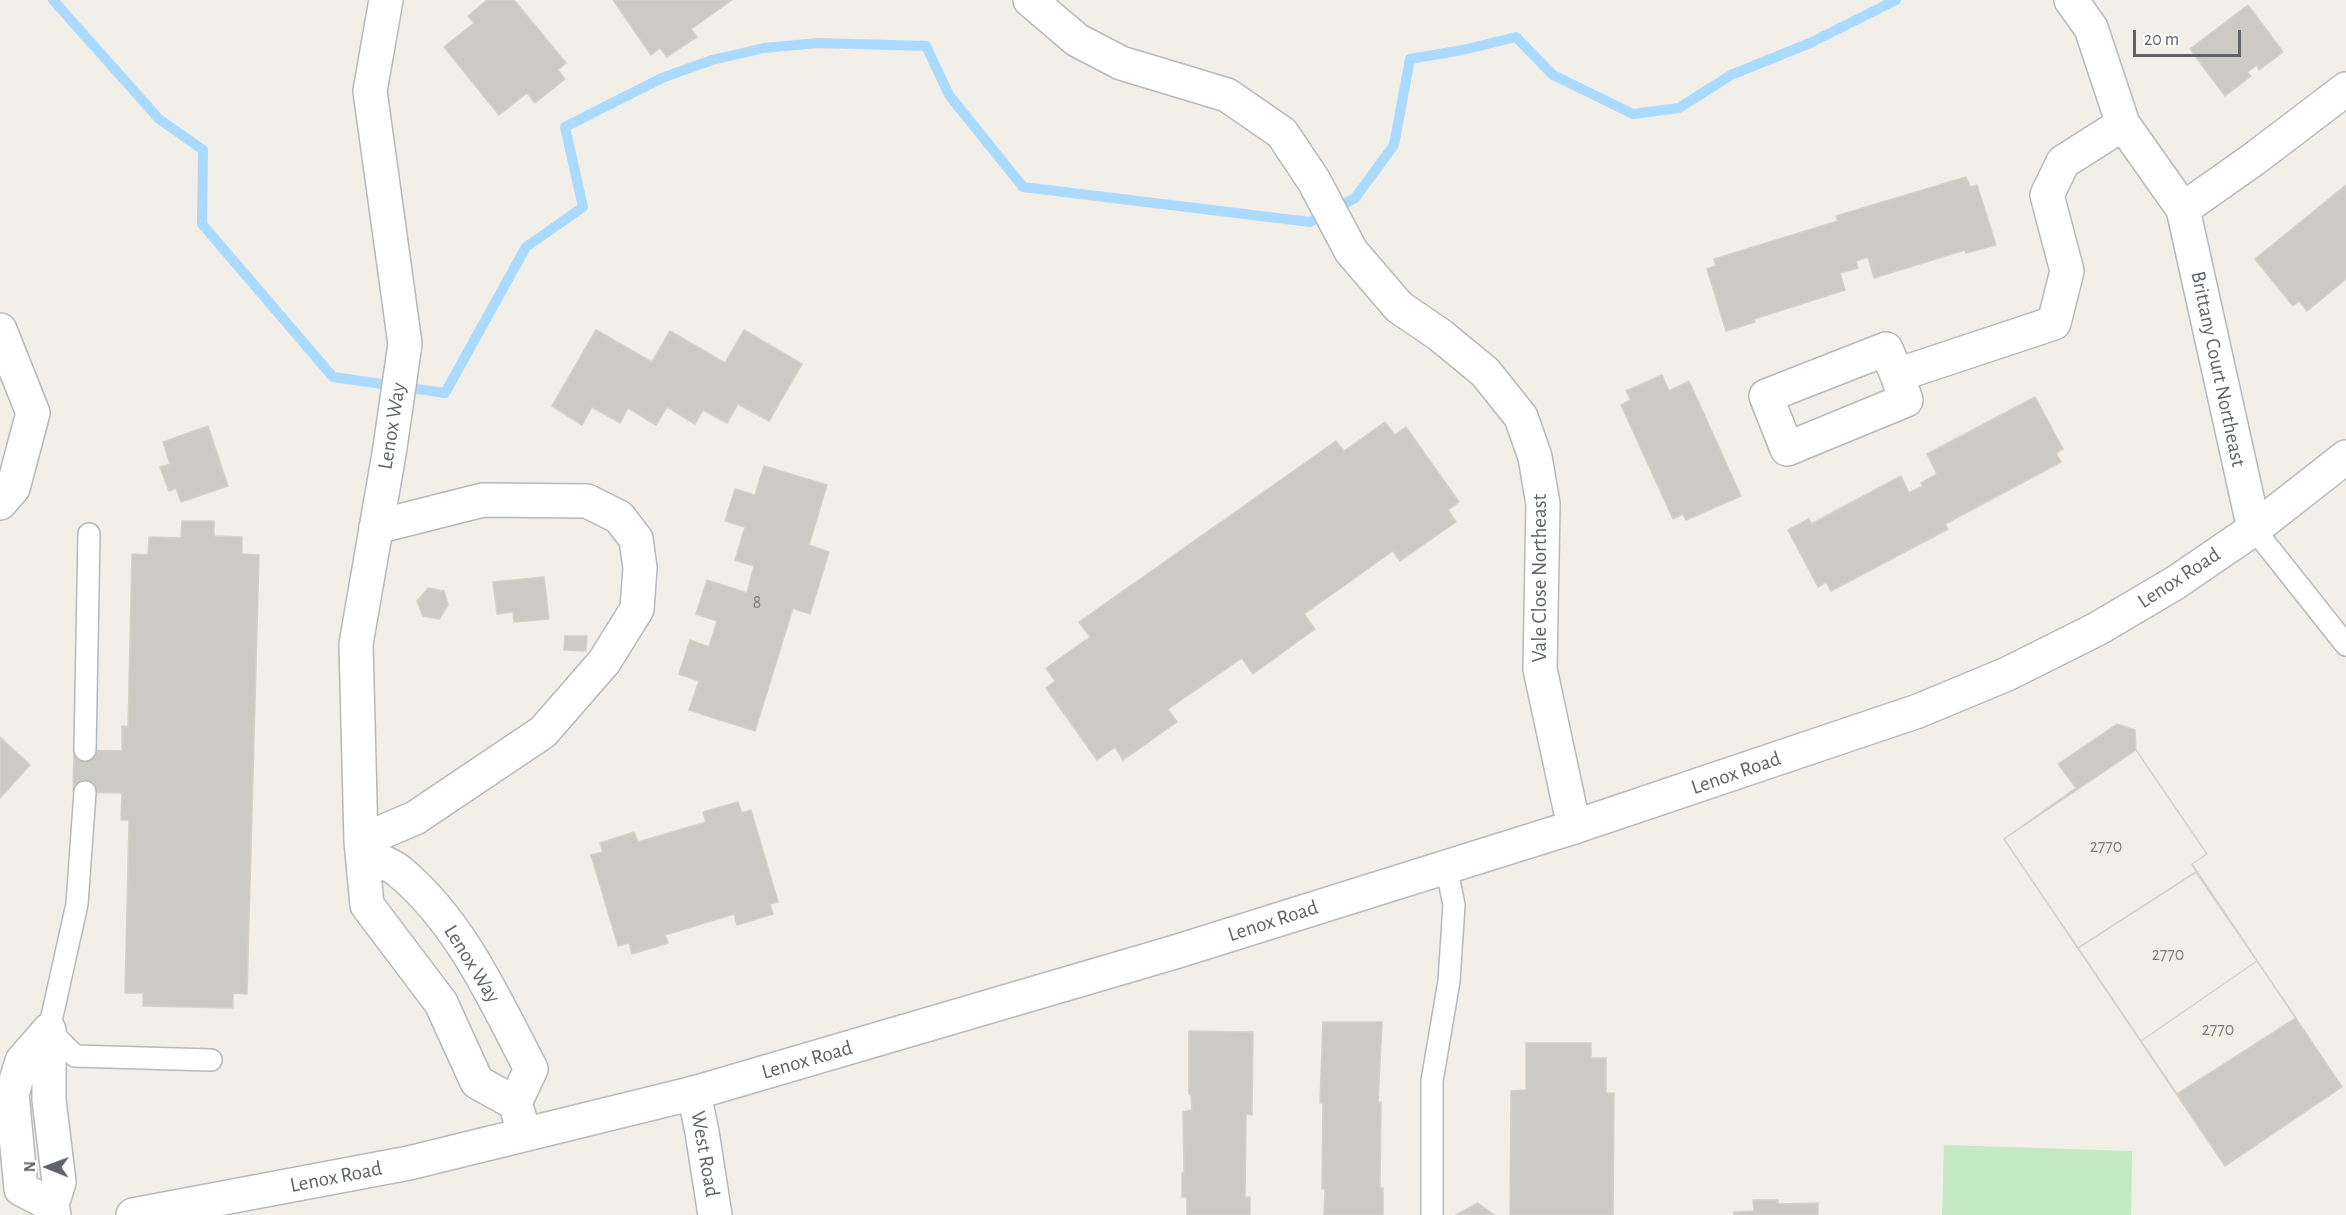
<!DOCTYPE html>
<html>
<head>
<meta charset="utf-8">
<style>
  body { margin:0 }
  #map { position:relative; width:2346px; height:1215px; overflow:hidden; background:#f1efe8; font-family:"Alegreya Sans",sans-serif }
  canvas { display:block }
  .north { position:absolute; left:18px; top:1137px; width:60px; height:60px; -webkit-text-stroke:4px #fff; paint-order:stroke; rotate:271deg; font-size:16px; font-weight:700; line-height:24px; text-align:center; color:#5f6368 }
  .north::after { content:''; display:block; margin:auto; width:21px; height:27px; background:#5f6368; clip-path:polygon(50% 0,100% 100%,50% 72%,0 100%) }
  .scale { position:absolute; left:2133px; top:30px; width:108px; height:27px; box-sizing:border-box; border:3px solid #5f6368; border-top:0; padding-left:8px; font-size:18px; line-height:21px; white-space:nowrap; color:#5f6368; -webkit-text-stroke:4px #fff; paint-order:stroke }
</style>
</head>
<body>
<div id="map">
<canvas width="2346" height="1215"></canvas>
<div class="north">N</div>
<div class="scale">20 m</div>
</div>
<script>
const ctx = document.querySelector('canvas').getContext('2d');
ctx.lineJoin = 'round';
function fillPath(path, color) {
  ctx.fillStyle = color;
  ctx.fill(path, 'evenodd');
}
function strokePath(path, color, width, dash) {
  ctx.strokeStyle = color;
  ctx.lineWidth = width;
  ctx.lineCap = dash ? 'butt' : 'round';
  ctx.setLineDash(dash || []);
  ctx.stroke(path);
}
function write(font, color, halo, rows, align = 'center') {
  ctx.font = font + ' "Alegreya Sans",sans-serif';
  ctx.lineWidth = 4.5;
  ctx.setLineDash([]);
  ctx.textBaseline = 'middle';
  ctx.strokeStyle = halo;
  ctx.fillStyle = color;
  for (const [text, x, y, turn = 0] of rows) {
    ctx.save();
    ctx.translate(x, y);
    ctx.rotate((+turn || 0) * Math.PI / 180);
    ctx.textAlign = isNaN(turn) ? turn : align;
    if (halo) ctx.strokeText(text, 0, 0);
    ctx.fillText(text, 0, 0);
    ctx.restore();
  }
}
fillPath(new Path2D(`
  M1944 1145 2132 1151 2131 1215H1942Z`), '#c5e8c5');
strokePath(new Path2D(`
  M53 0 159 119 203 150 202 224 333 377 445 393 526 247 583 207 565 127 662 78 712 60 764 48 818 43 926 46 949 95 1023 187 1310 222 1355 198 1394 145 1410 59 1463 50 1516 37 1553 75 1633 114 1679 108 1731 75 1810 43 1896 0`), '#aadaff', 10);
const building = new Path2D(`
  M487 0H514L566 63 558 70 565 79 535 103 527 93 499 115 444 47 474 23 468 16Z
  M613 0H732L691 29 697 37 667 57 660 48 651 55Z
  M2248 5 2283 52 2259 70 2257 65 2247 72 2251 76 2225 96 2190 49Z
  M1966 177 1970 187 1977 185 1996 245 1966 253 1965 250 1874 278 1868 257 1856 261 1858 268 1840 273 1845 290 1754 319 1755 322 1726 331 1707 269 1716 266 1714 259 1838 221 1836 216Z
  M2346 185V279L2307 311 2299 301 2293 306 2255 259Z
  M596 330 652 362 670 331 725 363 744 330 802 364 769 421 738 404 727 423 703 410 695 424 667 407 656 425 628 408 620 423 592 407 582 425 552 406Z
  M1662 375 1669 391 1689 381 1741 496 1686 520 1683 514 1673 519 1621 405 1631 400 1626 391Z
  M2035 397 2063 449 2056 453 2061 462 1945 524 1948 529 1831 591 1826 582 1818 587 1788 530 1809 519 1811 524 1901 476 1909 493 1923 486 1921 483 1937 474 1927 454Z
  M1385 422 1395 435 1406 427 1459 502 1448 510 1456 522 1400 561 1393 551 1304 614 1315 629 1253 674 1242 658 1168 709 1177 722 1123 760 1115 747 1097 760 1046 688 1055 681 1046 668 1090 637 1079 622 1336 441 1344 451Z
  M208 426 228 486 181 502 176 488 169 491 160 467 170 464 163 442Z
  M764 466 827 485 809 545 829 552 810 614 793 608 755 731 689 710 699 681 679 674 690 640 709 647 717 621 696 614 707 580 747 593 754 566 735 560 745 527 725 521 735 489 755 495Z
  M182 521H214V536L242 537V554L259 555 247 994 233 993V1008L143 1006V993H125L129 820H121L122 793 73 792 74 750 122 751V726L128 727 132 554 148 555 149 537 181 538Z
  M544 577 549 619 514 622 513 612 497 614 493 582Z
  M428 588 444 591 448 605 439 619 423 616 417 601Z
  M565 636H587L586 651 564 650Z
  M2117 724 2135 730 2136 750 2207 854 2192 864 2342 1087 2225 1166 2004 839 2076 788 2058 764Z
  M0 737 30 765 0 798Z
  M2136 750 2207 854 2192 864 2196 872 2078 948 2004 839Z
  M738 802 742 813 751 810 778 902 770 904 773 914 737 925 734 914 665 935 668 943 632 954 629 943 618 946 591 855 603 852 600 843 634 832 638 842 706 822 703 812Z
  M2196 872 2257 961 2141 1041 2078 948Z
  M2257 961 2296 1018 2177 1094 2141 1041Z
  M1323 1022H1382L1378 1102H1381L1380 1188H1383V1215H1324L1325 1189H1322L1323 1103H1320Z
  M1189 1031 1253 1032 1252 1115 1246 1114 1245 1197H1250V1215H1187V1197H1182V1173H1184L1183 1112 1192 1110 1191 1095 1189 1094Z
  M1526 1043H1591V1058H1606V1093H1614L1613 1215H1510L1511 1091 1526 1090Z
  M1753 1200H1778V1204L1818 1203V1215H1734V1212L1754 1211Z
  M1478 1203 1494 1215H1456Z`);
fillPath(building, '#cccac5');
strokePath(building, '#d6d1c6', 1.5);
const lane = new Path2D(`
  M2254 529 2346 645
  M85 750 89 534
  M85 792 77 904 49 1030 75 1056 211 1060
  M1432 1215V1081L1449 981 1454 905 1446 866`);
const street = new Path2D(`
  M386 0 370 91 405 344 389 454 356 644 361 841 367 905 441 1003 477 1082 515 1103
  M1030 0 1077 40 1121 63 1227 95 1282 133 1314 181 1351 251 1399 307 1440 335 1485 372 1521 417 1535 457 1543 504 1540 669 1574 827
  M2071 0 2091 28 2123 124 2183 209 2254 529
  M2183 209 2254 159 2346 89
  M0 330 33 413 13 488 0 503
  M1897 375 1906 400 1787 449 1766 396 1886 349 1897 375 2054 323 2067 271 2047 195 2063 162 2123 124
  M361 841 415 818 543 732 604 662 637 609 640 568 636 539 619 517 587 501 483 500 376 527
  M363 854C375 859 391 864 400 872 461 923 495 1000 531 1069L515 1103 521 1122
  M49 1030 22 1061 12 1094 21 1189 52 1205
  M49 1030V1100L59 1182 52 1205 54 1215
  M694 1093 702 1132 715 1215`);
const secondary = new Path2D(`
  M133 1215 409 1163 694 1093 1175 952 1574 827 1918 711 2007 674 2097 629 2175 583 2254 529 2346 457`);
strokePath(lane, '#b5b8bc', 24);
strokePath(street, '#b5b8bc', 36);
strokePath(secondary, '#b6babf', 36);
strokePath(lane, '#fff', 21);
strokePath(street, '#fff', 33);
strokePath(secondary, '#fff', 33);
write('18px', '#7a7d7f', null, [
  ["8",757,603],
  ["2770",2106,847],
  ["2770",2168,955],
  ["2770",2218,1030]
]);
write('21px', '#5f6368', '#fff', [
  ["Brittany Court Northeast",2218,369,78],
  ["Lenox Way",392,426,-81],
  ["Vale Close Northeast",1540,578,-90],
  ["Lenox Road",2179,578,-33],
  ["Lenox Road",1736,773,-19],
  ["Lenox Road",1273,921,-18],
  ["Lenox Way",472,964,58],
  ["Lenox Road",807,1060,-16],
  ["West Road",705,1154,80],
  ["Lenox Road",336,1177,-11]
]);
</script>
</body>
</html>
